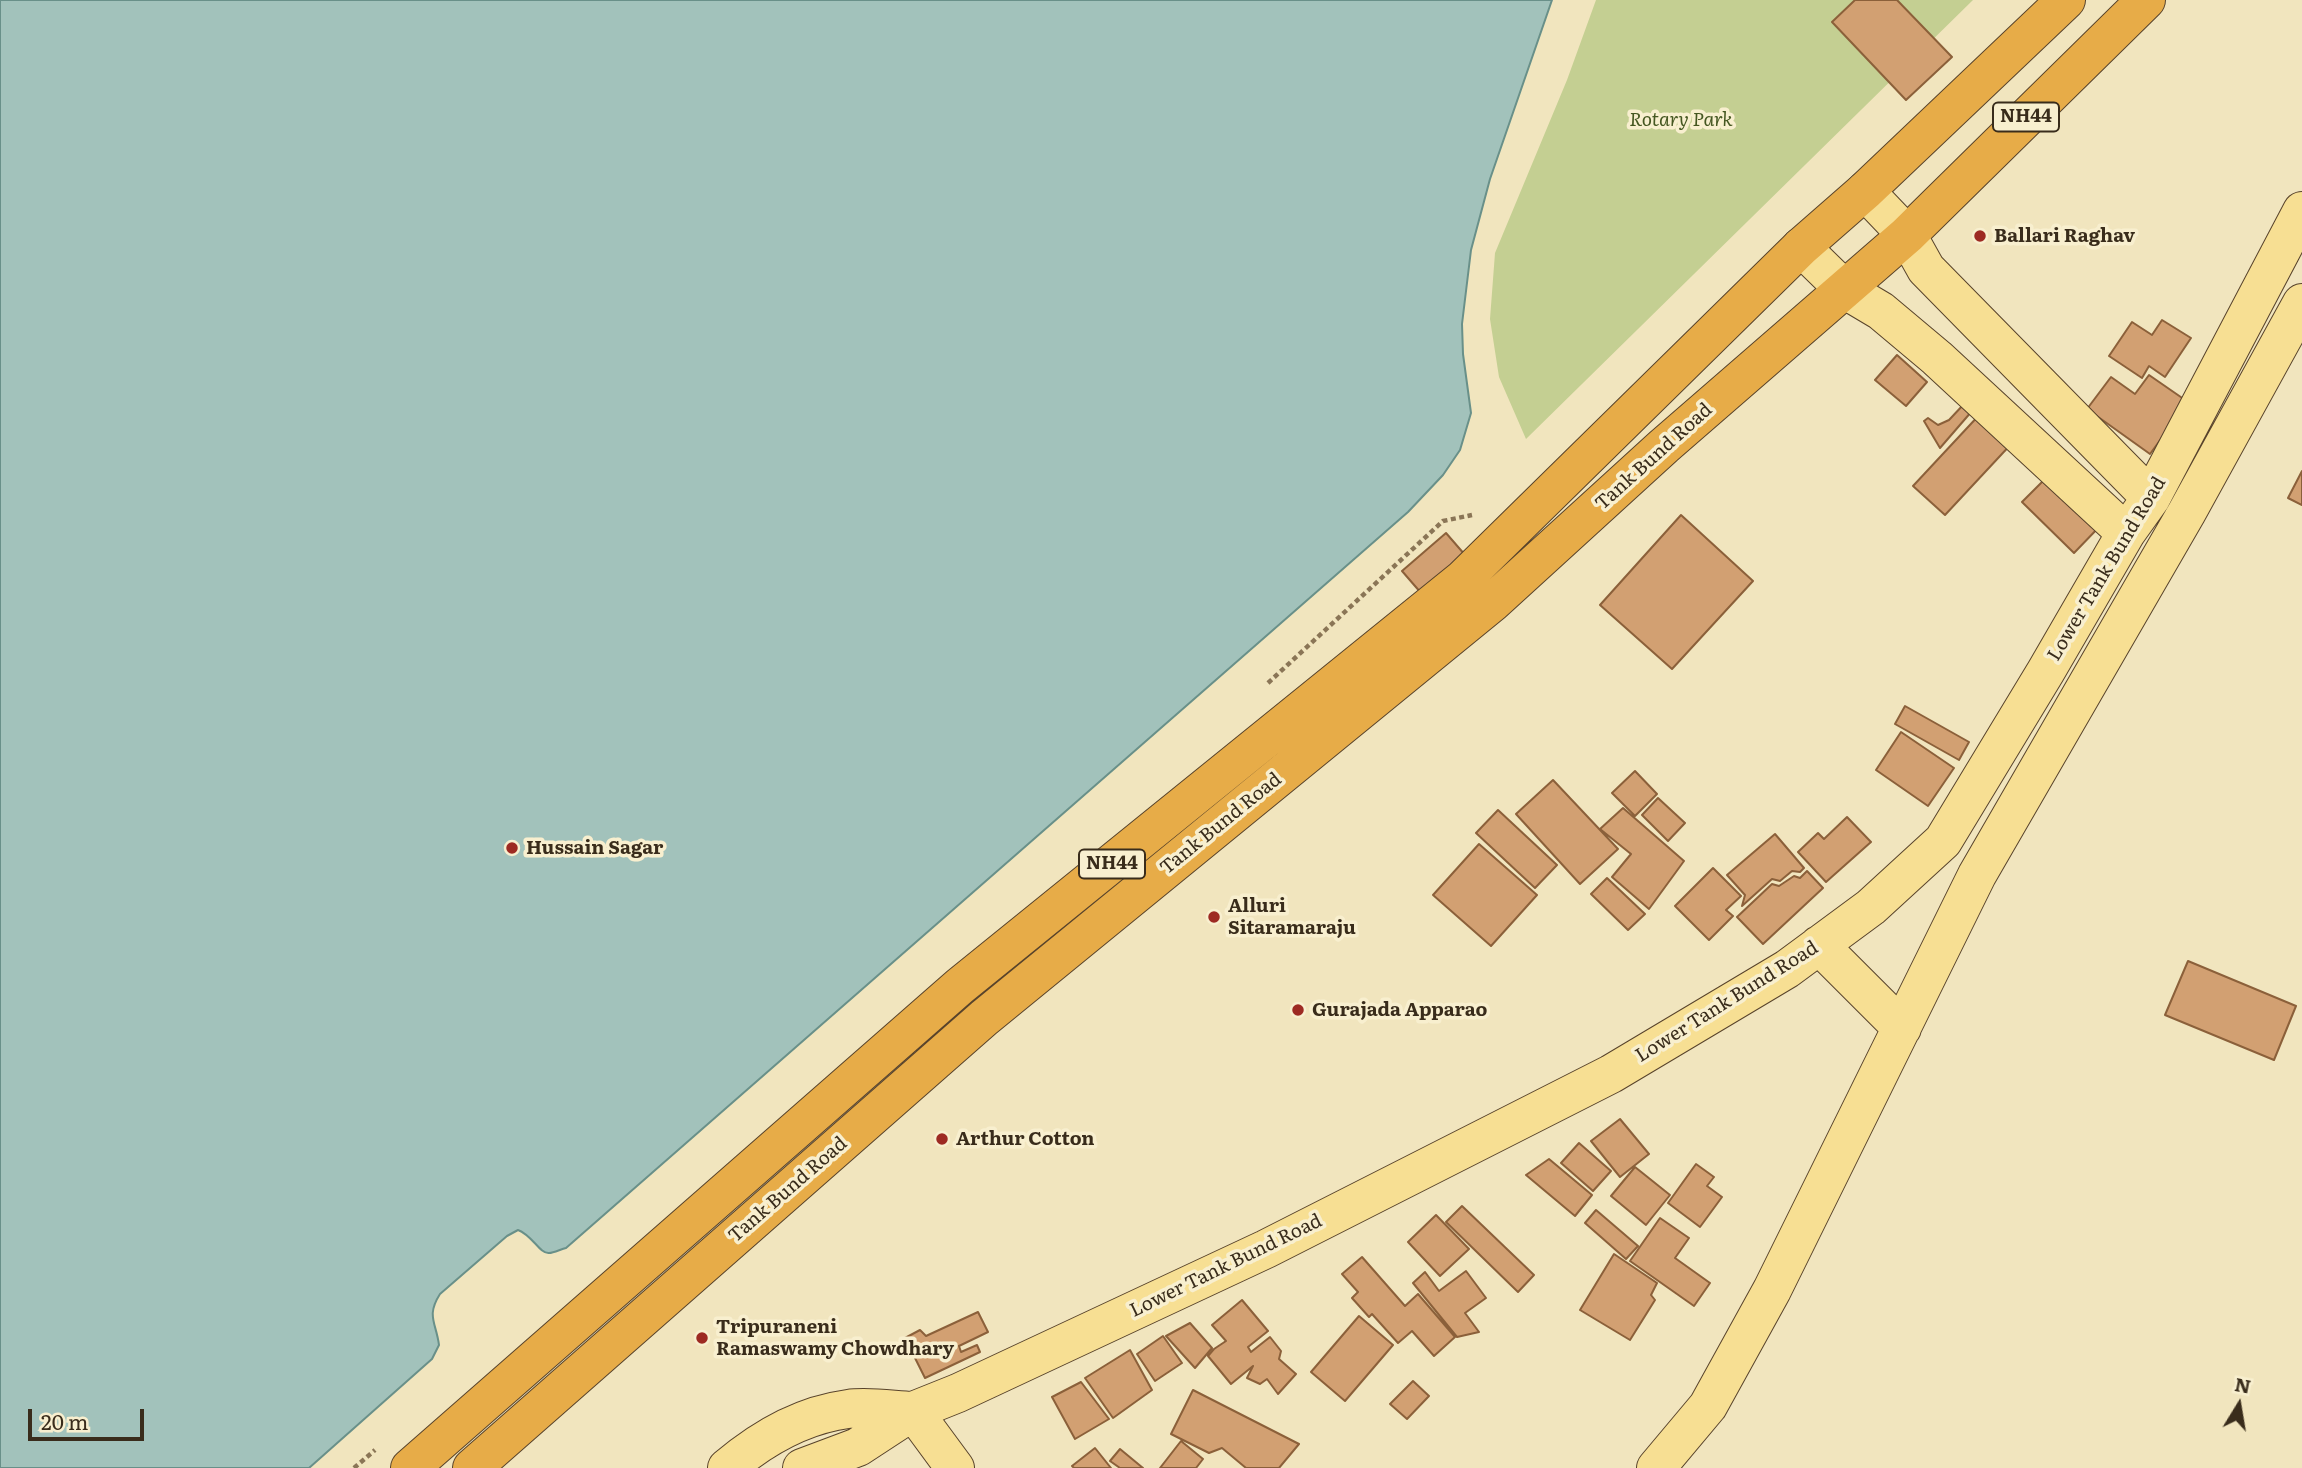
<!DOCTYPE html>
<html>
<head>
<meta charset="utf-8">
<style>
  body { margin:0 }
  #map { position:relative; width:2302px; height:1468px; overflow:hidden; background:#f1e5be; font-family:Literata,serif }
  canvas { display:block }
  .north { position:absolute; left:2204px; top:1370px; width:70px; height:70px; -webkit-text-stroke:5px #f8efcf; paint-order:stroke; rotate:11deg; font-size:19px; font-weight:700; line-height:28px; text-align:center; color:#392c1b }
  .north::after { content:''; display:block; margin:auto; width:24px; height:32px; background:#392c1b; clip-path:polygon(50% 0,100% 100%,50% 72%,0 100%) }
  .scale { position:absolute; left:28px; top:1409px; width:116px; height:32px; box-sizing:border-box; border:4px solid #392c1b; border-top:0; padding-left:9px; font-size:21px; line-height:24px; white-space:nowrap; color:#392c1b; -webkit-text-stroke:5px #f8efcf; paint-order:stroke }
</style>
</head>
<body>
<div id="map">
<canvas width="2302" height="1468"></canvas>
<div class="north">N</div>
<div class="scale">20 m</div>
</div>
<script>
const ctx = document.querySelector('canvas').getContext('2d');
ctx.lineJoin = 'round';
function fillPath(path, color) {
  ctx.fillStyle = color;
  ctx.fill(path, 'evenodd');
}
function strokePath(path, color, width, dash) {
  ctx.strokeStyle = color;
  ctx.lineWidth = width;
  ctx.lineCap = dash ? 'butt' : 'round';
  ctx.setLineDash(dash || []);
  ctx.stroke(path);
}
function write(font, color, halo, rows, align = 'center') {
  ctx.font = font + ' Literata,serif';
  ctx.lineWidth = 7;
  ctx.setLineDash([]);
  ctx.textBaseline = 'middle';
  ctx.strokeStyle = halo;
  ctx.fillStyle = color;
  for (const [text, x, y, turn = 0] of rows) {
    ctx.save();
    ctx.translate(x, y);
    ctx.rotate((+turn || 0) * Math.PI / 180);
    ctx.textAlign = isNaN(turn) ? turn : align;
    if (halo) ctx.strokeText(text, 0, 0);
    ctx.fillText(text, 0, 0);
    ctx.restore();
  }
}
fillPath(new Path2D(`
  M1596 0H1973L1526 439 1499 377 1490 319 1495 253 1567 80Z`), '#c4cf92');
const water = new Path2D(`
  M0 0H1552L1490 179 1471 250 1462 324 1463 354 1471 413 1460 450 1443 475 1408 512 566 1248C561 1249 554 1253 549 1253 540 1254 532 1235 518 1230L507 1236 440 1294C426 1316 436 1322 439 1345L432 1359 309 1468H0Z`);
fillPath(water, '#a2c2bb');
strokePath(water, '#699089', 2);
const building = new Path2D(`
  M1855 0H1897L1952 57 1906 100 1832 22Z
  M2162 320 2191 338 2165 377 2149 366 2142 378 2109 356 2132 322 2152 335Z
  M1897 355 1927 382 1906 406 1875 380Z
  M2149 375 2188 402 2150 454 2087 409 2111 377 2135 394Z
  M1964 404 1972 411 1940 448 1924 421 1928 418 1938 425 1949 420Z
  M1982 412 2014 441 1945 515 1913 486Z
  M2302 471V505L2288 498Z
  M2049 475 2101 525 2074 553 2022 502Z
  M1681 515 1753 581 1672 669 1600 605Z
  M1446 533 1472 563 1428 601 1402 571Z
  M1905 706 1969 742 1959 760 1895 724Z
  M1901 732 1954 768 1928 806 1876 770Z
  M1635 771 1657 794 1635 816 1612 793Z
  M1553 780 1618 849 1580 884 1516 814Z
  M1658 798 1685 823 1668 841 1642 815Z
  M1623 808 1684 861 1649 909 1612 877 1631 854 1600 829Z
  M1498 810 1557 865 1535 888 1476 833Z
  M1847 817 1871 842 1826 882 1798 852 1818 833 1824 839Z
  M1775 834 1804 868 1800 872 1792 871 1780 881 1772 879 1742 906 1745 895 1727 875Z
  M1479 844 1537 895 1491 946 1433 895Z
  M1713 868 1741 896 1726 910 1733 916 1709 940 1675 906Z
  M1807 871 1823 888 1763 944 1737 917 1772 884 1779 886 1794 876 1800 878Z
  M1607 878 1645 914 1628 930 1591 894Z
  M2188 961 2296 1006 2274 1060 2165 1015Z
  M1620 1119 1649 1154 1620 1177 1591 1141Z
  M1579 1143 1611 1171 1593 1191 1561 1163Z
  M1549 1159 1592 1195 1575 1216 1526 1175Z
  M1696 1164 1714 1177 1707 1186 1722 1197 1700 1227 1668 1203Z
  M1635 1167 1670 1195 1646 1225 1611 1196Z
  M1462 1206 1534 1275 1518 1292 1446 1222Z
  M1596 1210 1638 1246 1626 1259 1585 1223Z
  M1436 1215 1469 1249 1440 1276 1408 1242Z
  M1660 1218 1689 1238 1675 1258 1710 1283 1694 1306 1630 1261Z
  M1614 1254 1657 1283 1651 1295 1655 1300 1630 1340 1580 1310Z
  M1362 1257 1405 1306 1418 1294 1455 1337 1434 1356 1412 1331 1398 1343 1372 1314 1369 1317 1352 1298 1358 1292 1342 1274Z
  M1466 1271 1486 1298 1465 1313 1479 1332 1457 1337 1413 1283 1425 1272 1439 1291Z
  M1242 1300 1268 1331 1248 1347 1251 1352 1270 1337 1281 1351 1279 1359 1296 1374 1278 1394 1267 1379 1260 1384 1247 1378 1253 1366 1231 1384 1208 1356 1214 1349 1226 1341 1212 1325Z
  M978 1312 988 1332 959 1346 961 1352 977 1345 980 1352 925 1378 905 1338 920 1330 926 1336Z
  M1359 1316 1393 1345 1345 1401 1311 1372Z
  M1190 1323 1212 1348 1195 1368 1166 1336Z
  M1163 1336 1182 1363 1155 1381 1137 1354Z
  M1130 1350 1152 1390 1113 1418 1085 1378Z
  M1413 1381 1429 1396 1407 1419 1390 1404Z
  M1081 1382 1109 1419 1075 1439 1052 1397Z
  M1193 1390 1299 1444 1279 1468H1246L1222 1448 1209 1453 1171 1434Z
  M1181 1441 1203 1459 1196 1468H1160Z
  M1095 1448 1111 1468H1074L1072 1466Z
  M1120 1449 1143 1468H1120L1110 1461Z`);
fillPath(building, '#d2a072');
strokePath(building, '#8b603a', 2);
const major = new Path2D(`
  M1865 191 1907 235 1926 269 2151 498
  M1801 247 1844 289 1881 311 1937 358 2126 533
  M1819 945 1902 1028
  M913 1411 955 1468
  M727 1468C761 1439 803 1415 848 1409 868 1406 892 1410 913 1411
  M802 1468 858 1447 913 1411 958 1393 1266 1249 1611 1074 1787 969 1871 907 1943 841 2046 671 2126 533 2151 498 2302 211
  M1656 1468 1708 1406 1772 1290 1977 875 2187 512 2302 303`);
const highway = new Path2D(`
  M410 1468 960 986 1463 579 1801 247 1865 191 2066 0
  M472 1468 984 1018 1493 602 1664 446 1907 235 2146 0`);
strokePath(major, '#58432b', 40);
strokePath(highway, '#58432b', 40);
strokePath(new Path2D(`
  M1268 683 1443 521 1472 515
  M354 1468 375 1450`), '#8a7556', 4.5, [5, 3.5]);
strokePath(major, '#f7df93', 38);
strokePath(highway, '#e7ac48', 38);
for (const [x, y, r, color] of [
  [1980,236,7,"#9d2a22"],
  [512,848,7,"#9d2a22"],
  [1214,917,7,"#9d2a22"],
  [1298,1010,7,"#9d2a22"],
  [942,1139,7,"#9d2a22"],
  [702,1338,7,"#9d2a22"]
]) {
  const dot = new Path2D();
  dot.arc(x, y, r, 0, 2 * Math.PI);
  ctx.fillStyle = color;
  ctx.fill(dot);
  strokePath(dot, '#f8efcf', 2.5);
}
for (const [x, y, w] of [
  [2026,117,66],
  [1112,864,66]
]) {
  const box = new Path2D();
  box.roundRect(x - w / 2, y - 14.5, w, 29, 5);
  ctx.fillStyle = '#f8efcf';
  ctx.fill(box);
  strokePath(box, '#392c1b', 2);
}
write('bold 18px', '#392c1b', null, [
  ["NH44",2026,117],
  ["NH44",1112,864]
]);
write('italic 19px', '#455721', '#f8efcf', [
  ["Rotary Park",1681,120]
]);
write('bold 19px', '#392c1b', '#f8efcf', [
  ["Ballari Raghav",1994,236],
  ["Hussain Sagar",526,848],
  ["Alluri",1228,906],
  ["Sitaramaraju",1228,928],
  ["Gurajada Apparao",1312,1010],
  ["Arthur Cotton",956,1139],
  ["Tripuraneni",716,1327],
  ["Ramaswamy Chowdhary",716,1349]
], 'left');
write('19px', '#392c1b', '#f8efcf', [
  ["Tank Bund Road",1654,457,-42],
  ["Lower Tank Bund Road",2107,569,-59],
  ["Tank Bund Road",1221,824,-39],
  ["Lower Tank Bund Road",1727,1002,-32],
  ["Tank Bund Road",788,1190,-41],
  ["Lower Tank Bund Road",1226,1266,-26]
]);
</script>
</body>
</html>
